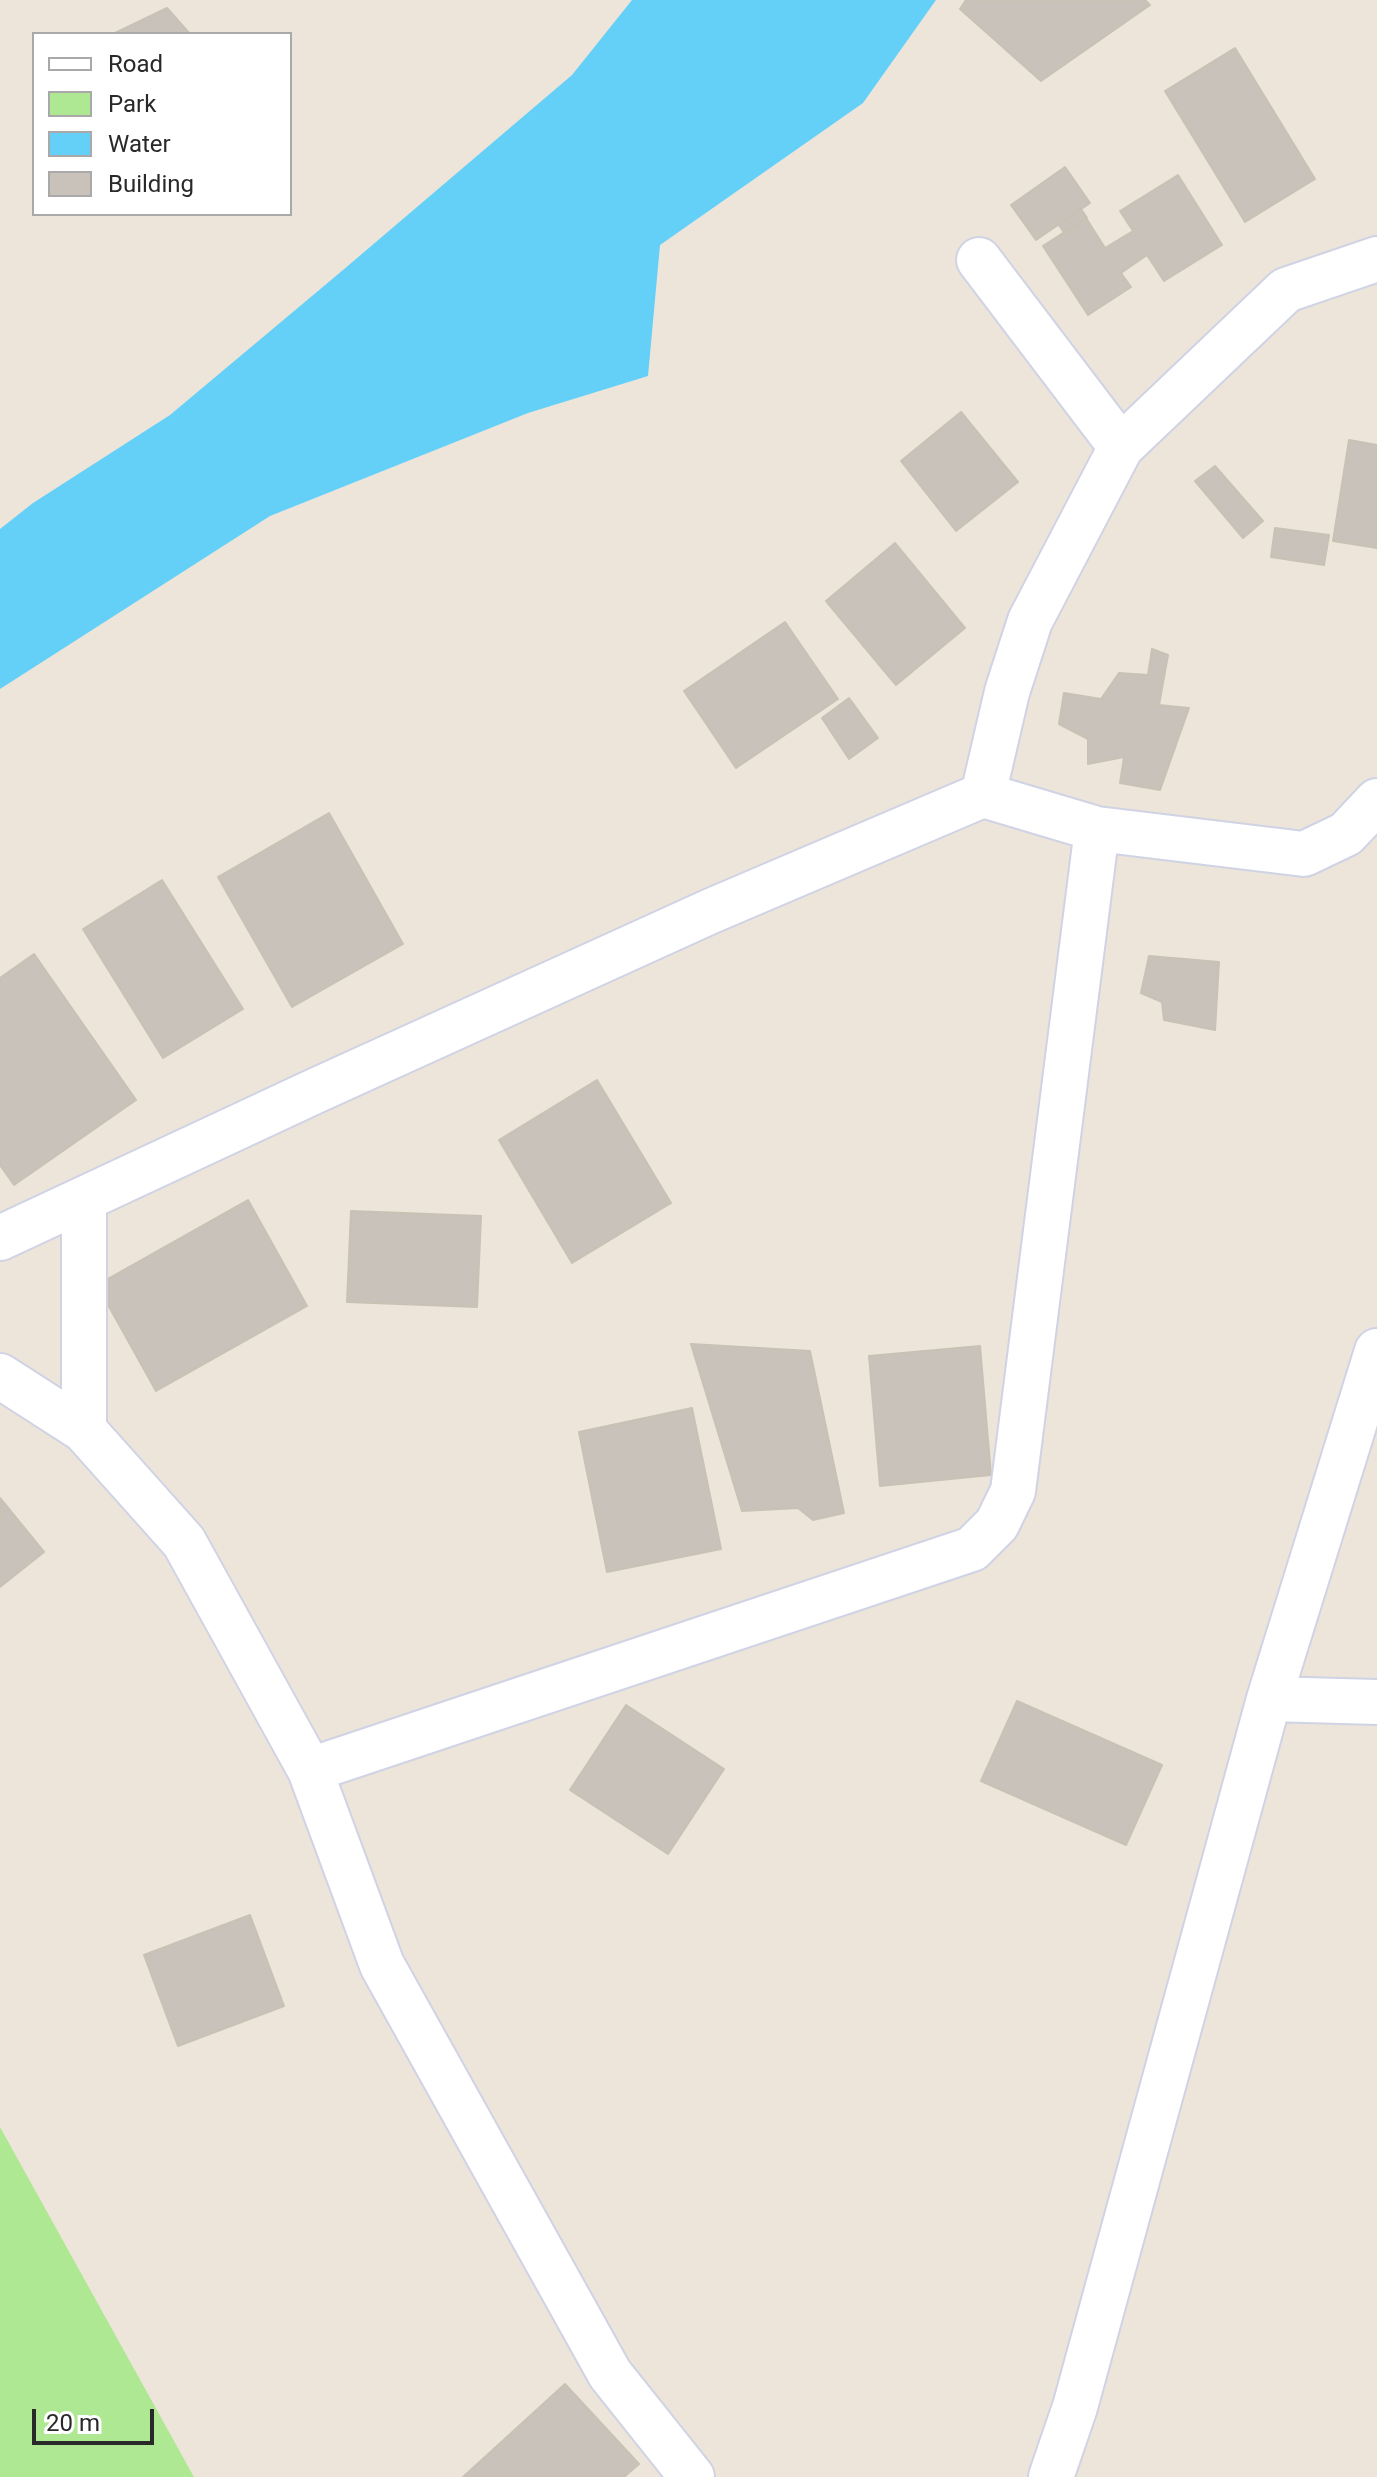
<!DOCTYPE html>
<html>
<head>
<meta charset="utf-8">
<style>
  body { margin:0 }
  #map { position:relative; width:1377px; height:2477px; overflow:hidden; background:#ede5da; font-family:Roboto,sans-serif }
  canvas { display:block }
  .legend { position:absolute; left:32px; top:32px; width:260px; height:184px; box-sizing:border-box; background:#fff; border:2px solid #a9a9a9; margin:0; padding:10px 14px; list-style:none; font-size:24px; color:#292929 }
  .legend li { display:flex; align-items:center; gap:16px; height:40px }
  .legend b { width:40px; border:2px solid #a9a9a9 }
  .scale { position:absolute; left:32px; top:2409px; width:122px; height:36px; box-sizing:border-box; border:4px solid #292929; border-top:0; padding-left:10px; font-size:24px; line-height:28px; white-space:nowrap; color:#292929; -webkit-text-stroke:6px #fff; paint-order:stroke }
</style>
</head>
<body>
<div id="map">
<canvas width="1377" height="2477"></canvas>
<ul class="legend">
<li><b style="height:10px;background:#fff"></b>Road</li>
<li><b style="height:22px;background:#afe892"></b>Park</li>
<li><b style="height:22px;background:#64d0f8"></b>Water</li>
<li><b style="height:22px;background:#c8c2ba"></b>Building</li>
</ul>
<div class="scale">20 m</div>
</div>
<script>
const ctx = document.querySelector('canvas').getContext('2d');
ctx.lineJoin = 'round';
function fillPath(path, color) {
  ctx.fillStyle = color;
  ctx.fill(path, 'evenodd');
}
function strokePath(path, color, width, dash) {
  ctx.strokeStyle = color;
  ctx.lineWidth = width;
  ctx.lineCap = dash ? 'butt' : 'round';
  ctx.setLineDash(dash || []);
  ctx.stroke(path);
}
fillPath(new Path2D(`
  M0 2127 194 2477H0Z`), '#afe892');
fillPath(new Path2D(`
  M632 0H936L863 103 660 245 648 376 528 413 270 516 0 689V529L33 503 170 415 343 270 572 75Z`), '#64d0f8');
const building = new Path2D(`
  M966 0H1145L1150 5 1041 81 960 9Z
  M167 8 190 34H113Z
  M1235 48 1315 179 1245 222 1165 91Z
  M1065 167 1090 203 1036 240 1011 205Z
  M1178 175 1222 245 1164 281 1147 255 1121 273 1131 287 1088 315 1043 246 1086 218 1105 248 1133 231 1120 211Z
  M1081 209 1087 218 1065 234 1059 225Z
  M961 412 1018 482 956 531 901 461Z
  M1349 440 1377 445V548L1333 541Z
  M1215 466 1263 521 1243 538 1195 481Z
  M1275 528 1329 535 1324 565 1271 557Z
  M895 543 965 628 896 685 826 601Z
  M785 622 838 699 736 768 684 691Z
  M1152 649 1168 655 1159 705 1189 708 1160 790 1120 783 1124 757 1088 764V739L1059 724 1064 693 1101 699 1119 673 1148 675Z
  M849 698 878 738 849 759 822 718Z
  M329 813 403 944 292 1007 218 877Z
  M162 880 243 1009 163 1058 83 929Z
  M34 954 136 1100 14 1185 0 1165V978Z
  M1149 956 1219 962 1215 1030 1164 1020 1162 1002 1141 993Z
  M597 1080 671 1203 572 1263 499 1140Z
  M248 1200 307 1306 156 1391 97 1285Z
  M351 1211 481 1216 477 1307 347 1302Z
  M691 1344 810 1351 844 1513 813 1520 798 1508 742 1511Z
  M980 1346 991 1475 880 1486 869 1356Z
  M692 1408 721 1549 607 1572 579 1432Z
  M0 1498 44 1552 0 1587Z
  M1017 1701 1162 1765 1126 1845 981 1781Z
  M626 1705 724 1769 668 1854 570 1790Z
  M250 1915 284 2006 178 2046 144 1955Z
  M565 2384 639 2464 624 2477H463Z`);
fillPath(building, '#c8c2ba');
strokePath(building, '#c8c1b4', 2);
const minor = new Path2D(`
  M979 260 1121 447
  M983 795 1007 692 1030 621 1121 447 1286 290 1377 259
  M84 1200V1430
  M0 1238 315 1091 711 911 983 795 1097 829 1304 854 1346 834 1377 801
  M0 1376 84 1430 184 1542 310 1770 382 1965 610 2374 692 2477
  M1269 1699 1377 1702
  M310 1770 972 1549 997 1524 1013 1491 1097 829
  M1051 2477 1075 2407 1269 1699 1377 1351`);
strokePath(minor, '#cfd3e4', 48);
strokePath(minor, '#fff', 44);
</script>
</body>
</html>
